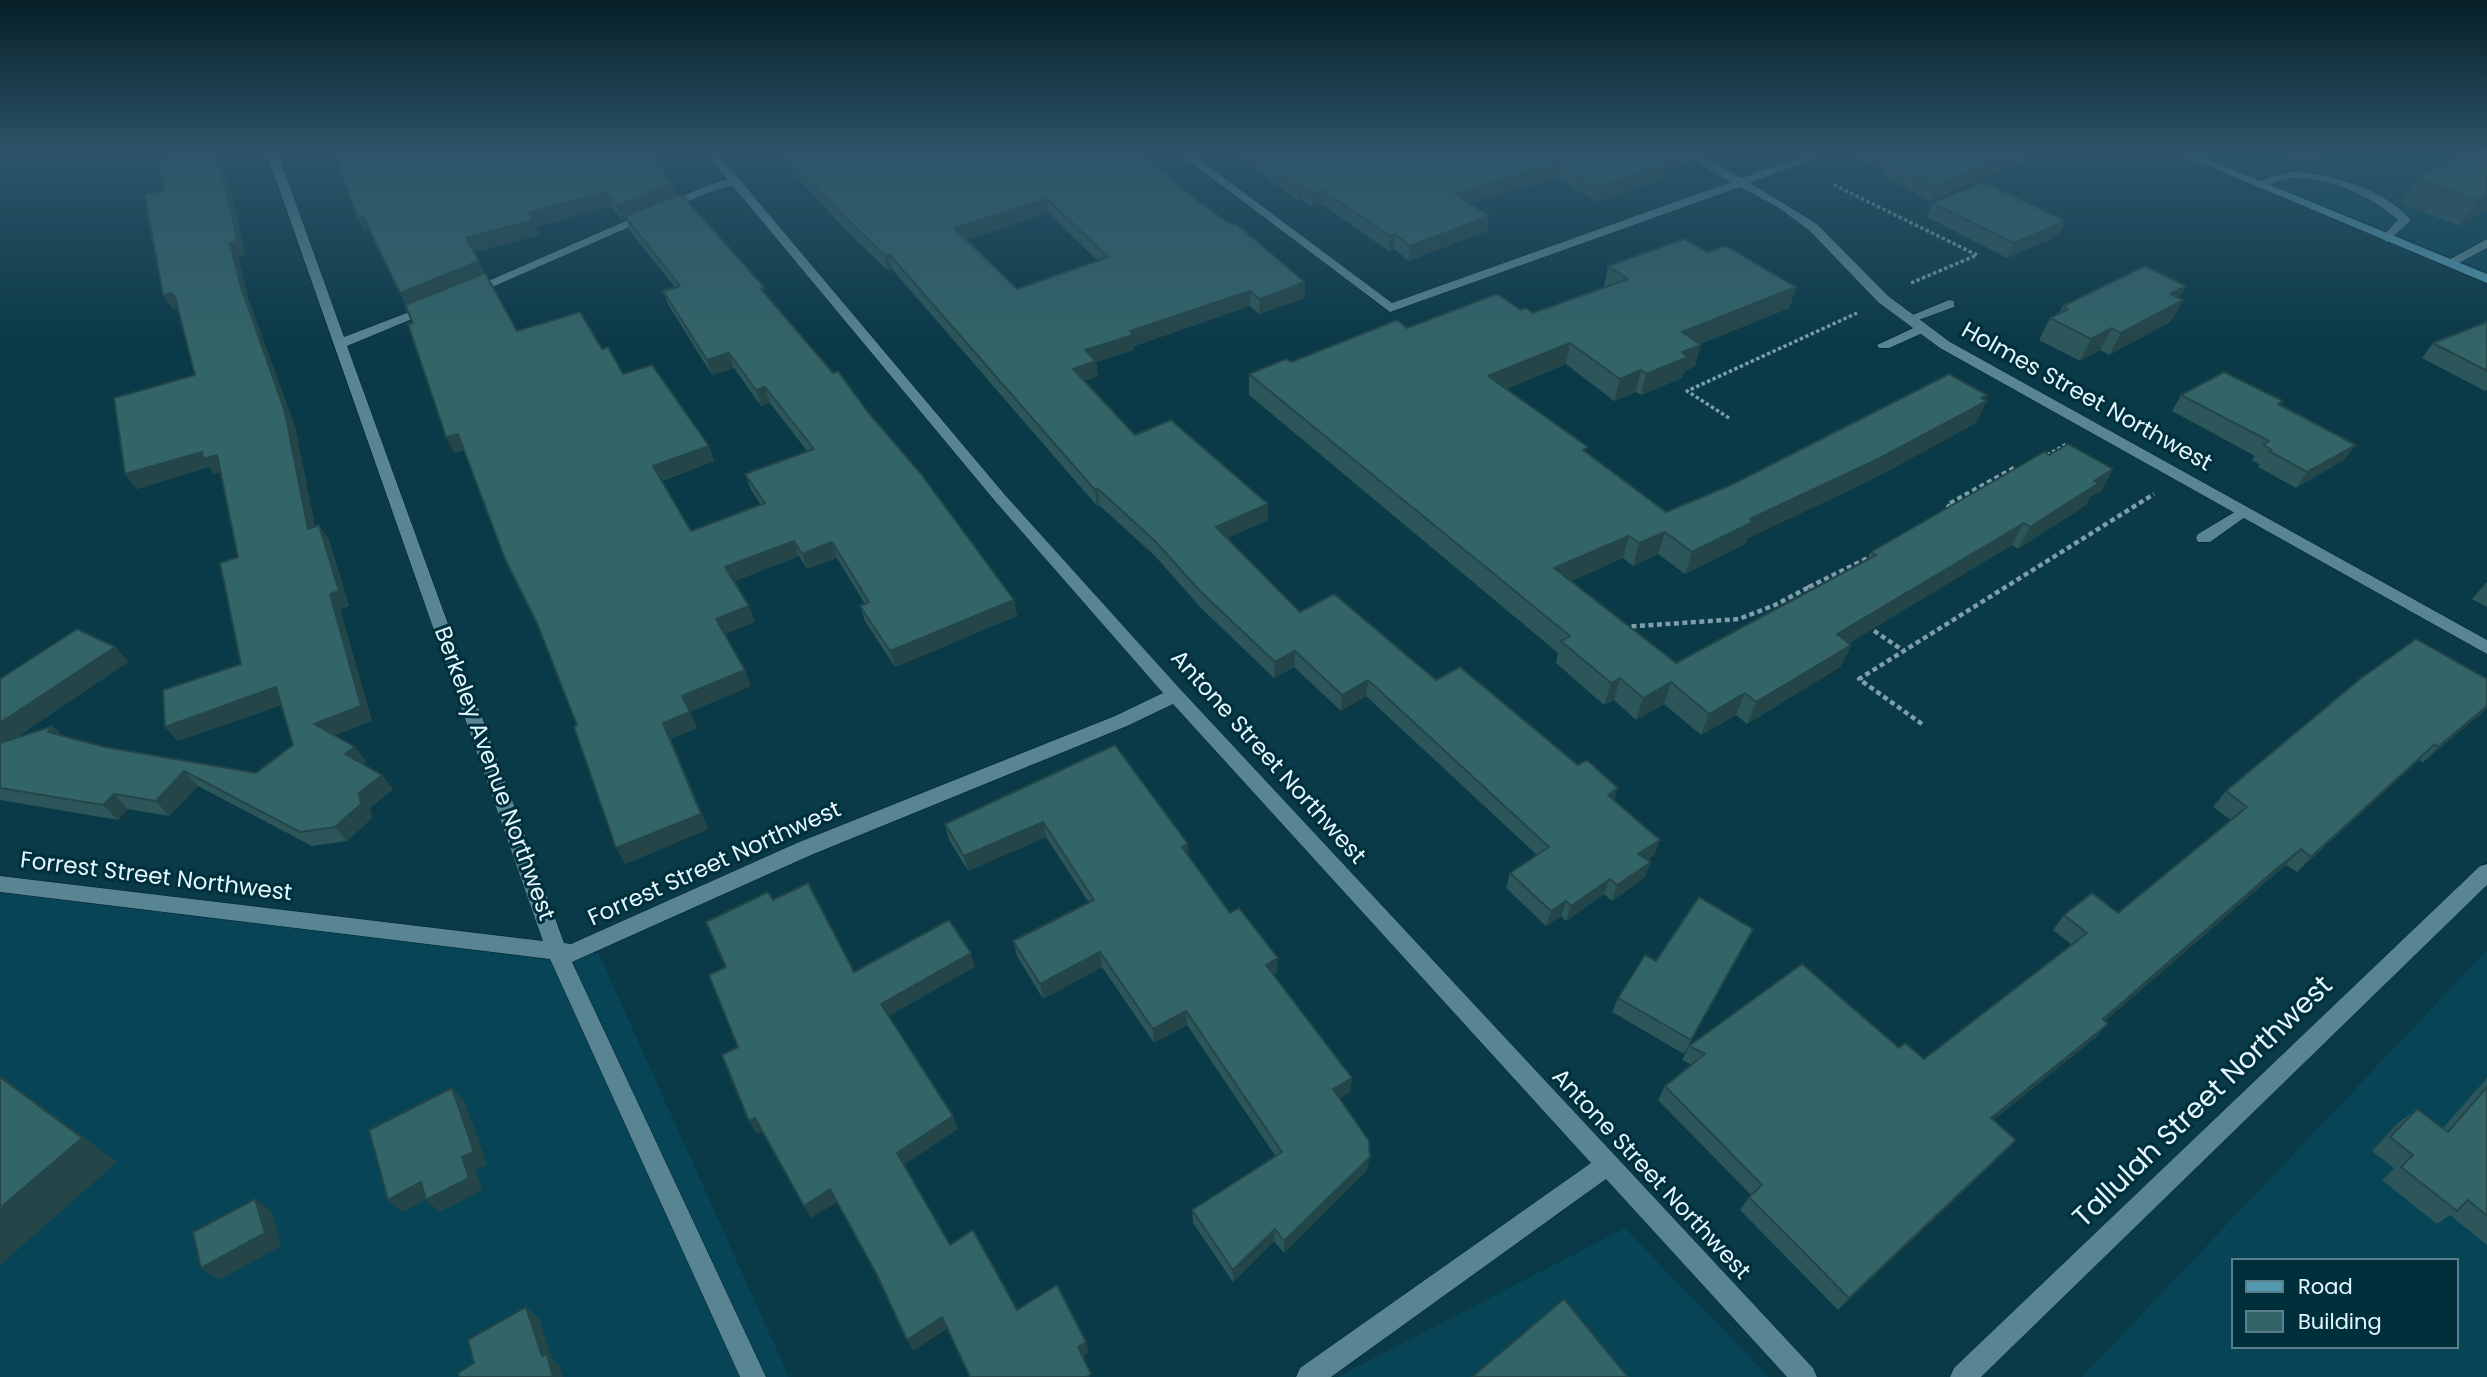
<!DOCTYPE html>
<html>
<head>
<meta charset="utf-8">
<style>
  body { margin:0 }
  #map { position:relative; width:2487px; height:1377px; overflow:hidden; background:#0a3947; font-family:Poppins,sans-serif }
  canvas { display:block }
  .legend { position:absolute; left:2231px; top:1258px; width:228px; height:91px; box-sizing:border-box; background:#002f3c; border:2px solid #5b7f8a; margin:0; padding:9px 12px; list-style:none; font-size:21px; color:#e4f7fe }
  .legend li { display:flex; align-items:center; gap:14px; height:35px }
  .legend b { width:35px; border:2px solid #5b7f8a }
</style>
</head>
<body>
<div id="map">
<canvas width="2487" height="1377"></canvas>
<ul class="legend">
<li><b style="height:9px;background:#549ab1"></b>Road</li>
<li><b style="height:19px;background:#336468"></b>Building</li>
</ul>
</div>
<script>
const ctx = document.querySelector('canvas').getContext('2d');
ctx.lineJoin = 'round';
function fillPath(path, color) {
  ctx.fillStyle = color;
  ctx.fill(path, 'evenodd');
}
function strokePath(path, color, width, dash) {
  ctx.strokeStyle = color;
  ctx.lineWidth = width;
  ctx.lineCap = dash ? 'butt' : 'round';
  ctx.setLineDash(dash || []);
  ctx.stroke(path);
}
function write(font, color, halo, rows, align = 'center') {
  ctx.font = font + ' Poppins,sans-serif';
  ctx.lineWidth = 6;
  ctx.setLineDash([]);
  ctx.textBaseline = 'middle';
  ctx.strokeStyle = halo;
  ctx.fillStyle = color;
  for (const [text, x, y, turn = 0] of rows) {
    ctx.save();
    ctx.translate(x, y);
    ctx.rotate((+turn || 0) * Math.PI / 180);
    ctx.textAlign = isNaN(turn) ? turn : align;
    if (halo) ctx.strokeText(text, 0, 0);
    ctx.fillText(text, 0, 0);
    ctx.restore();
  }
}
fillPath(new Path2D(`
  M2199 154H2487V272Z
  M0 881 312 922 599 954 789 1377H0Z
  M2487 950V1377H2082ZM2233 1260H2457V1347H2233Z
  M1625 1228 1769 1377H1337Z`), '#074455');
const lane = new Path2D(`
  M2291 172C2331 173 2384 189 2411 220L2387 242 2381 238 2398 220C2372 196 2328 177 2292 178 2280 179 2271 185 2260 188L2254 185 2271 176Z
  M2487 239V248L2453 266 2443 263Z
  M1949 300 1954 301V307L1910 323 1903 319Z
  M1922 324 1929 328 1927 331 1889 348H1879L1877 345Z
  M2243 507 2248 509 2251 512 2248 515 2210 542H2198L2196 538 2198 534Z`);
const street = new Path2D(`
  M267 154H278L344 337 425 306 430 305 436 309 347 346 564 943 571 944 797 843 1115 716 1163 693 995 501 732 185 707 193 474 295 463 292 699 189 727 179 707 154H718L1005 495 1181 690 1813 1368 1817 1377H1787L1606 1179 1331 1377H1296L1300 1368 1591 1163 1173 704 1127 726 811 855 572 962 766 1377H740L550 959 0 892V876L543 941Z
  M1180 154H1192L1392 303 1731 182 1683 154H1697L1741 178 1809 154H1825L1750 183 1817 224 1888 296 1950 342 2487 640V654L1940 348 1878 302 1809 230 1776 206 1740 187 1390 312Z
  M2487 864V885L1981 1377H1950L1954 1368 2480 866Z`);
const secondary = new Path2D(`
  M2180 154H2195L2487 274V283Z`);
strokePath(lane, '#001f29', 1);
strokePath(street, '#001f29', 1);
strokePath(secondary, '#001f29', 1);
strokePath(new Path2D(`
  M1834 185 1977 255
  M1911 283 1977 255
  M1729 418 1687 391 1857 313
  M2047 455 2067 444`), '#7e9ea9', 3.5, [3.5, 2.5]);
strokePath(new Path2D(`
  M2044 457 2050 453
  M1951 508 1947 505 2014 468 2021 469
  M1816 592 1809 587 1872 556
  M1867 626 1904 651
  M1623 627 1739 619 1775 605 1809 587
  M1922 724 1859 679 2154 494`), '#7e9ea9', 4.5, [5, 3.5]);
fillPath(lane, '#588494');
fillPath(street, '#588494');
fillPath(secondary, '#549ab1');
fillPath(new Path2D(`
  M777 154H1140L1305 298 1259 314 1250 306 1134 346V350L1096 362 1098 376 1085 381 1135 435 1268 504V520L1227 538 1300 612 1436 680 1578 765 1618 788 1614 800 1654 855 1648 860 1645 877 1612 901 1604 894 1566 921 1561 916 1546 926 1506 888 1510 873 1537 855 1366 696 1341 711 1294 667 1274 678 1201 608 1155 556 1099 505 1097 506 892 269 887 270 848 232 791 171ZM1048 213 1098 261 1017 289 966 240Z
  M1235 154H1693L1691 162 1667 169 1665 178 1597 202 1556 178 1469 203 1489 216 1487 231 1409 261 1394 249 1389 251 1322 204 1312 207 1301 199 1297 200Z
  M1851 154H2040L1930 201 1883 176 1885 172Z
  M2279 154H2332L2309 166Z
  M2462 154 2487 210 2459 226 2401 203 2417 178Z
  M222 159 240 229 245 255 238 257 248 298 295 427 315 527 319 525 329 540 349 606 340 609 372 721 334 735 366 761 363 764 393 789 370 808 372 818 347 841 312 846 198 786 169 816 128 809 118 820 0 800V679L115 647 128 662 14 739 64 737 105 747 256 773 293 745 281 705 178 741 165 727 241 664 238 557 220 472 214 474 209 467 137 489 125 474 195 375 178 308 173 309 163 295 165 190Z
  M665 175 672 183 676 196 767 296 833 373 867 411 1014 600 1017 616 895 667 865 621 860 606 865 604 837 558 807 569 799 556 734 581 755 622 724 634 751 686 689 712 697 728 671 739 708 829 625 864 577 725 537 623 464 450 454 453 406 305 370 231 365 232 357 217 666 175ZM611 206 622 220 626 219 630 231 675 287 663 291 669 306 712 375 734 368 761 406 770 403 807 451 745 474 751 490 761 505 691 531 662 481 714 461 709 446 623 374 602 349 517 331 484 273 474 252 539 235 536 227Z
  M1932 203 2065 221 2058 236 2007 258 1927 217Z
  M1707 252 1796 287 1789 308 1700 344 1695 366 1685 371 1682 378 1641 395 1636 392 1614 401 1566 364 1506 389 1587 453 1666 512 1984 400 1976 423 1869 481 1746 539 1745 544 1685 574 1658 554 1633 566 1623 558 1571 581 1676 663 1867 560 1871 552 2049 455 2113 469 2101 491 2090 497 2086 505 2018 549 2012 545 1849 643 1851 645 1840 667 1747 724 1736 715 1701 735 1664 704 1636 720 1614 700 1604 705 1556 663 1558 653 1249 395V374L1407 328 1521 310 1533 313 1604 287 1608 266Z
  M2179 298 2183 300 2170 322 2109 355 2100 350 2080 361 2039 340 2050 318 2059 313 2063 306Z
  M2487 322V390L2485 391 2422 358 2433 343Z
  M2181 395 2283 401 2280 406 2344 460 2296 488 2258 467 2260 465 2252 460 2255 456 2172 411Z
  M2487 582V607L2472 599Z
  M2482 713 2423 762 2419 760 2297 872 2286 865 2261 886 2105 1021 2108 1024 2095 1038 1993 1120 2004 1153 1838 1310 1740 1210 1751 1195 1658 1100 1665 1086 1692 1065 1682 1060 1689 1046 1899 1048 1924 1059 2072 945 2053 930 2064 915 2118 913 2231 820 2213 807 2226 791Z
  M1115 745 1189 856 1230 913 1277 972 1274 975 1352 1078 1350 1092 1339 1098 1367 1170 1284 1253 1274 1241 1233 1282 1193 1223 1192 1210 1276 1157 1187 1025 1154 1043 1102 967 1043 999 1017 956 1013 941 1089 903 1046 837 968 871 949 840 945 824Z
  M1746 943 1684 1054 1612 1012 1618 998Z
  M2487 1078V1245L2450 1215 2437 1224 2382 1180 2394 1168 2372 1151 2398 1123 2417 1109 2443 1128Z`), '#2c5659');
fillPath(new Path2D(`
  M45 154H79L49 161Z
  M217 154H219L222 159 240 229 245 255 238 257 248 298 295 427 318 544 308 529 240 284 230 243Z
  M1673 154H1693L1691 162 1667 169 1665 178 1597 202 1599 187 1659 159Z
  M2012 154H2040L1930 201 1936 186Z
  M2316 154H2332L2309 166Z
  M661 161 666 175 658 177 654 163Z
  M1558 163 1556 178 1453 208 1455 194Z
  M672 183 676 198 625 216 626 219 622 220 617 206Z
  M1301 184V199L1297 200V185Z
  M1322 190V204L1312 207 1313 193Z
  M606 192 611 206 536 227 539 235 473 253 466 238 529 213Z
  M2487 195V210L2459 226 2477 201Z
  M1047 199 1048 213 956 243 954 228Z
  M363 216 370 231 365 232 357 217Z
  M1489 216 1487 231 1409 261 1410 246Z
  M2065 221 2058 236 2007 258 2014 243Z
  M1395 234 1394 249 1389 251 1390 236Z
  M889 254 892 269 887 270 884 255Z
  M479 261 485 276 408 308 400 293Z
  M1305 282V298L1259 314 1260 299Z
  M2186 286 2175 304 2183 300 2170 322 2109 355 2121 333 2170 294Z
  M1796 287 1789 308 1676 353 1682 332Z
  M1250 291V306L1134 346V350L1096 362 1098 376 1075 384 1073 369 1085 350 1130 331Z
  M171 293 181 307 173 309 163 295Z
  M2112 328 2100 350 2080 361 2091 339Z
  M1570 343 1566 364 1485 398 1488 376Z
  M1701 345 1695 366 1685 371 1682 378 1641 395 1646 374 1682 352Z
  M729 353 734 368 712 375 707 360Z
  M1641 370 1636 392 1614 401 1620 379Z
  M765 387 770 403 761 406 756 390Z
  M1987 395 1983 403 1987 401 1976 423 1869 481 1746 539 1745 544 1685 574 1692 552 1750 519Z
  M458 434 466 449 454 453 446 437Z
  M2356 445 2344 460 2296 488 2307 472Z
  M709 446 714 461 659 481 653 466Z
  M202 452 217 455 227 470 214 474 209 467 137 489 125 474Z
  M2113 469 2101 491 2090 497 2086 505 2018 549 2030 527 2094 481Z
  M1098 489 1099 505 1097 506 1095 490Z
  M1268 504V520L1216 543V527Z
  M2024 523 2012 545 1827 656 1837 634Z
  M319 525 329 540 349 606 340 609 372 721 325 739 314 724 330 594Z
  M1665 532 1658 554 1633 566 1639 543Z
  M1629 536 1623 558 1549 591 1554 568Z
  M794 541 799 556 731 583 725 567Z
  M832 542 837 558 807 569 802 554Z
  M1014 600 1017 616 895 667 890 651Z
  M749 606 755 622 722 635 716 619Z
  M1851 645 1840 667 1747 724 1756 702Z
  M115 647 128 662 0 748V723Z
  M1295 651 1294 667 1274 678 1275 662Z
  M745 670 751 686 689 712 682 696Z
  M1620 678 1614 700 1604 705 1611 683Z
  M1368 680 1366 696 1341 711 1342 695Z
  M1671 682 1664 704 1636 720 1643 698Z
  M276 687 288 702 178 741 165 727Z
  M1745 693 1736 715 1701 735 1709 714Z
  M2487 706V708L2482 713 2423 762 2438 747Z
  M690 712 697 728 671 739 708 829 625 864 616 848 663 723Z
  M53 726 68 741 48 732Z
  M2435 744 2419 760 2297 872 2311 857Z
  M355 747 366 761 356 769 345 754Z
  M184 771 198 786 169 816 156 801Z
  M382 775 393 789 370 808 372 818 347 841 335 827 359 793Z
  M1618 788 1613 803 1608 795Z
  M114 794 128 809 118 820 103 805Z
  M1043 822 1046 837 968 871 964 856Z
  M1660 840 1654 855 1633 870 1638 854Z
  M1188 844 1189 860 1182 847Z
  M2301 849 2286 865 2261 886 2090 1034 2103 1019 2275 870Z
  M1651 862 1645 877 1612 901 1617 885Z
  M1610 879 1604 894 1566 921 1571 906Z
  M1566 901 1561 916 1546 926 1551 911Z
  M1753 929 1746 943 1684 1054 1691 1040Z
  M1100 952 1102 967 1043 999 1040 984Z
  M971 953 975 967 886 1018 881 1004Z
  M1278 958 1277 972 1266 979V965Z
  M1186 1011 1187 1025 1154 1043 1153 1029Z
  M2108 1024 2095 1038 1979 1131 1991 1118Z
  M0 1075 117 1162 0 1265Z
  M1352 1078 1350 1092 1332 1103 1333 1089Z
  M452 1088 465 1102 487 1165 475 1170 482 1190 440 1212 426 1200 462 1157Z
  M953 1116 958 1129 902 1166 897 1153Z
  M755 1118 763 1131 757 1134 749 1121Z
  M2016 1140 2004 1153 1838 1310 1849 1298Z
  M1370 1157 1367 1170 1284 1253V1241Z
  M421 1182 435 1195 402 1212 388 1200Z
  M830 1189 837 1202 811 1218 804 1206Z
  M255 1199 271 1211 281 1246 219 1280 201 1268Z
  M1275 1229 1274 1241 1233 1282V1270Z
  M526 1307 539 1318 552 1359 559 1365 563 1377H553L542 1356Z
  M942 1317 948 1328 913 1351 907 1340Z
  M1086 1342 1089 1353 1081 1358 1078 1347Z`), '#244649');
const building = new Path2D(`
  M178 154H217L232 215 237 241 230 243 240 284 285 412 308 529 319 525 339 591 330 594 361 706 314 724 355 747 345 754 382 775 359 793 361 804 335 827 300 832 184 771 156 801 114 794 103 805 0 788V743L53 726 48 732 105 747 256 773 293 745 276 687 165 727 163 690 241 664 220 563 238 557 217 455 203 459 202 452 125 474 114 398 195 375 175 297 171 293 163 295 145 195 165 190 157 159Z
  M335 154H655L661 161 654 163 672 183 617 206 606 192 529 213 533 220 466 238 479 261 400 293 363 216 357 217Z
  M785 154H1140L1202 204 1230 224 1235 223 1305 282 1260 299 1250 291 1130 331 1133 335 1085 350 1096 361 1073 369 1135 435 1171 420 1268 504 1216 527 1300 612 1334 594 1436 680 1460 667 1578 765 1587 760 1618 788 1608 795 1660 840 1638 854 1651 862 1617 885 1610 879 1571 906 1566 901 1551 911 1510 873 1549 847 1368 680 1342 695 1295 651 1275 662 1201 592 1154 540 1098 489 1095 490 889 254 884 255 845 217ZM1047 199 1108 257 1017 289 954 228Z
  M1255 154H1673L1659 159 1668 163 1599 187 1558 163 1455 194 1489 216 1410 246 1395 234 1390 236 1322 190 1313 193 1301 184 1297 185Z
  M1884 154H2012L1936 186 1888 162 1894 160Z
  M2462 154H2487V195L2477 201 2417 178Z
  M1984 182 2065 221 2014 243 1932 203Z
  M681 194 765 288 761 289 833 373 838 371 867 411 921 474 1014 600 890 651 860 606 869 602 832 542 802 554 794 541 725 567 749 606 716 619 745 670 682 696 690 712 663 723 701 814 616 848 574 727 577 725 537 623 505 559 458 434 446 437 408 324 413 323 405 305 485 273 517 331 580 312 602 349 608 347 623 374 652 365 709 446 653 466 691 531 765 503 745 474 814 449 765 387 756 390 729 353 707 360 663 291 680 286 625 216Z
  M1684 239 1707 252 1726 246 1796 287 1682 332 1701 345 1682 352 1688 357 1646 374 1641 370 1620 379 1570 343 1488 376 1588 447 1583 450 1666 512 1731 485 1949 374 1987 395 1981 398 1987 401 1878 459 1750 519 1753 522 1692 552 1665 532 1639 543 1629 536 1554 568 1676 663 1876 555 1871 552 2044 452 2049 455 2068 444 2113 469 2094 481 2099 483 2030 527 2024 523 1837 634 1851 645 1756 702 1745 693 1709 714 1671 682 1643 698 1620 678 1611 683 1561 641 1570 636 1249 374 1286 359 1291 362 1397 320 1407 328 1497 294 1521 310 1526 308 1533 313 1628 279 1608 266Z
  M2145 266 2186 286 2170 294 2183 300 2121 333 2112 328 2091 339 2050 318 2068 309 2063 306Z
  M2487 322V371L2433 343Z
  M2224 372 2283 401 2278 404 2356 445 2307 472 2269 451 2272 450 2263 445 2269 441 2181 395Z
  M77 629 115 647 0 723V679Z
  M2416 639 2487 679V706L2438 747 2435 744 2311 857 2301 849 2275 870 2103 1019 2108 1024 1991 1118 2016 1140 1849 1298 1749 1197 1762 1185 1665 1086 1705 1054 1689 1046 1802 964 1899 1048 1905 1043 1924 1059 2087 933 2064 915 2092 893 2118 913 2247 807 2226 791 2360 679Z
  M1115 745 1188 844 1182 847 1230 913 1239 908 1278 958 1266 965 1352 1078 1333 1089 1369 1141 1370 1157 1284 1241 1275 1229 1233 1270 1192 1210 1282 1152 1186 1011 1153 1029 1100 952 1040 984 1013 941 1094 900 1043 822 964 856 945 824Z
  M808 883 854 972 949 920 971 953 881 1004 953 1116 897 1153 950 1245 973 1230 1017 1310 1057 1285 1086 1342 1078 1347 1091 1374 1087 1377H970L942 1317 907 1340 877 1275 830 1189 804 1206 755 1118 749 1121 722 1055 738 1047 709 975 726 967 706 922 768 892 773 900Z
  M1699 897 1753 929 1691 1040 1618 998 1645 955 1656 961Z
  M0 1077 82 1138 0 1208Z
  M2487 1087V1216L2468 1200 2457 1211 2401 1167 2413 1155 2390 1137 2417 1109 2448 1132Z
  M452 1088 474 1152 462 1157 469 1178 426 1200 421 1182 388 1200 369 1130Z
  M255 1199 265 1233 201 1268 193 1232Z
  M1564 1299 1628 1377H1472Z
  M526 1307 542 1356 547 1354 553 1377H459L458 1373 474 1363 468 1340Z`);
fillPath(building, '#336468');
strokePath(building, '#244649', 2);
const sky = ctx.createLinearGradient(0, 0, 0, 347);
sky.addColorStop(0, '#061f27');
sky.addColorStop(0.44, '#2d5469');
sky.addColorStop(1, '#2d546900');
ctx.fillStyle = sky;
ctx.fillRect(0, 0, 2487, 347);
write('23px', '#e4f7fe', '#002f3c', [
  ["Holmes Street Northwest",2086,398,29],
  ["Antone Street Northwest",1267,758,48],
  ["Berkeley Avenue Northwest",493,774,70],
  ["Forrest Street Northwest",715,865,-24],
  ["Forrest Street Northwest",156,878,7],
  ["Antone Street Northwest",1650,1175,47]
]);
write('28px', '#e4f7fe', '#002f3c', [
  ["Tallulah Street Northwest",2204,1103,-44]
]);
</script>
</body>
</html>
